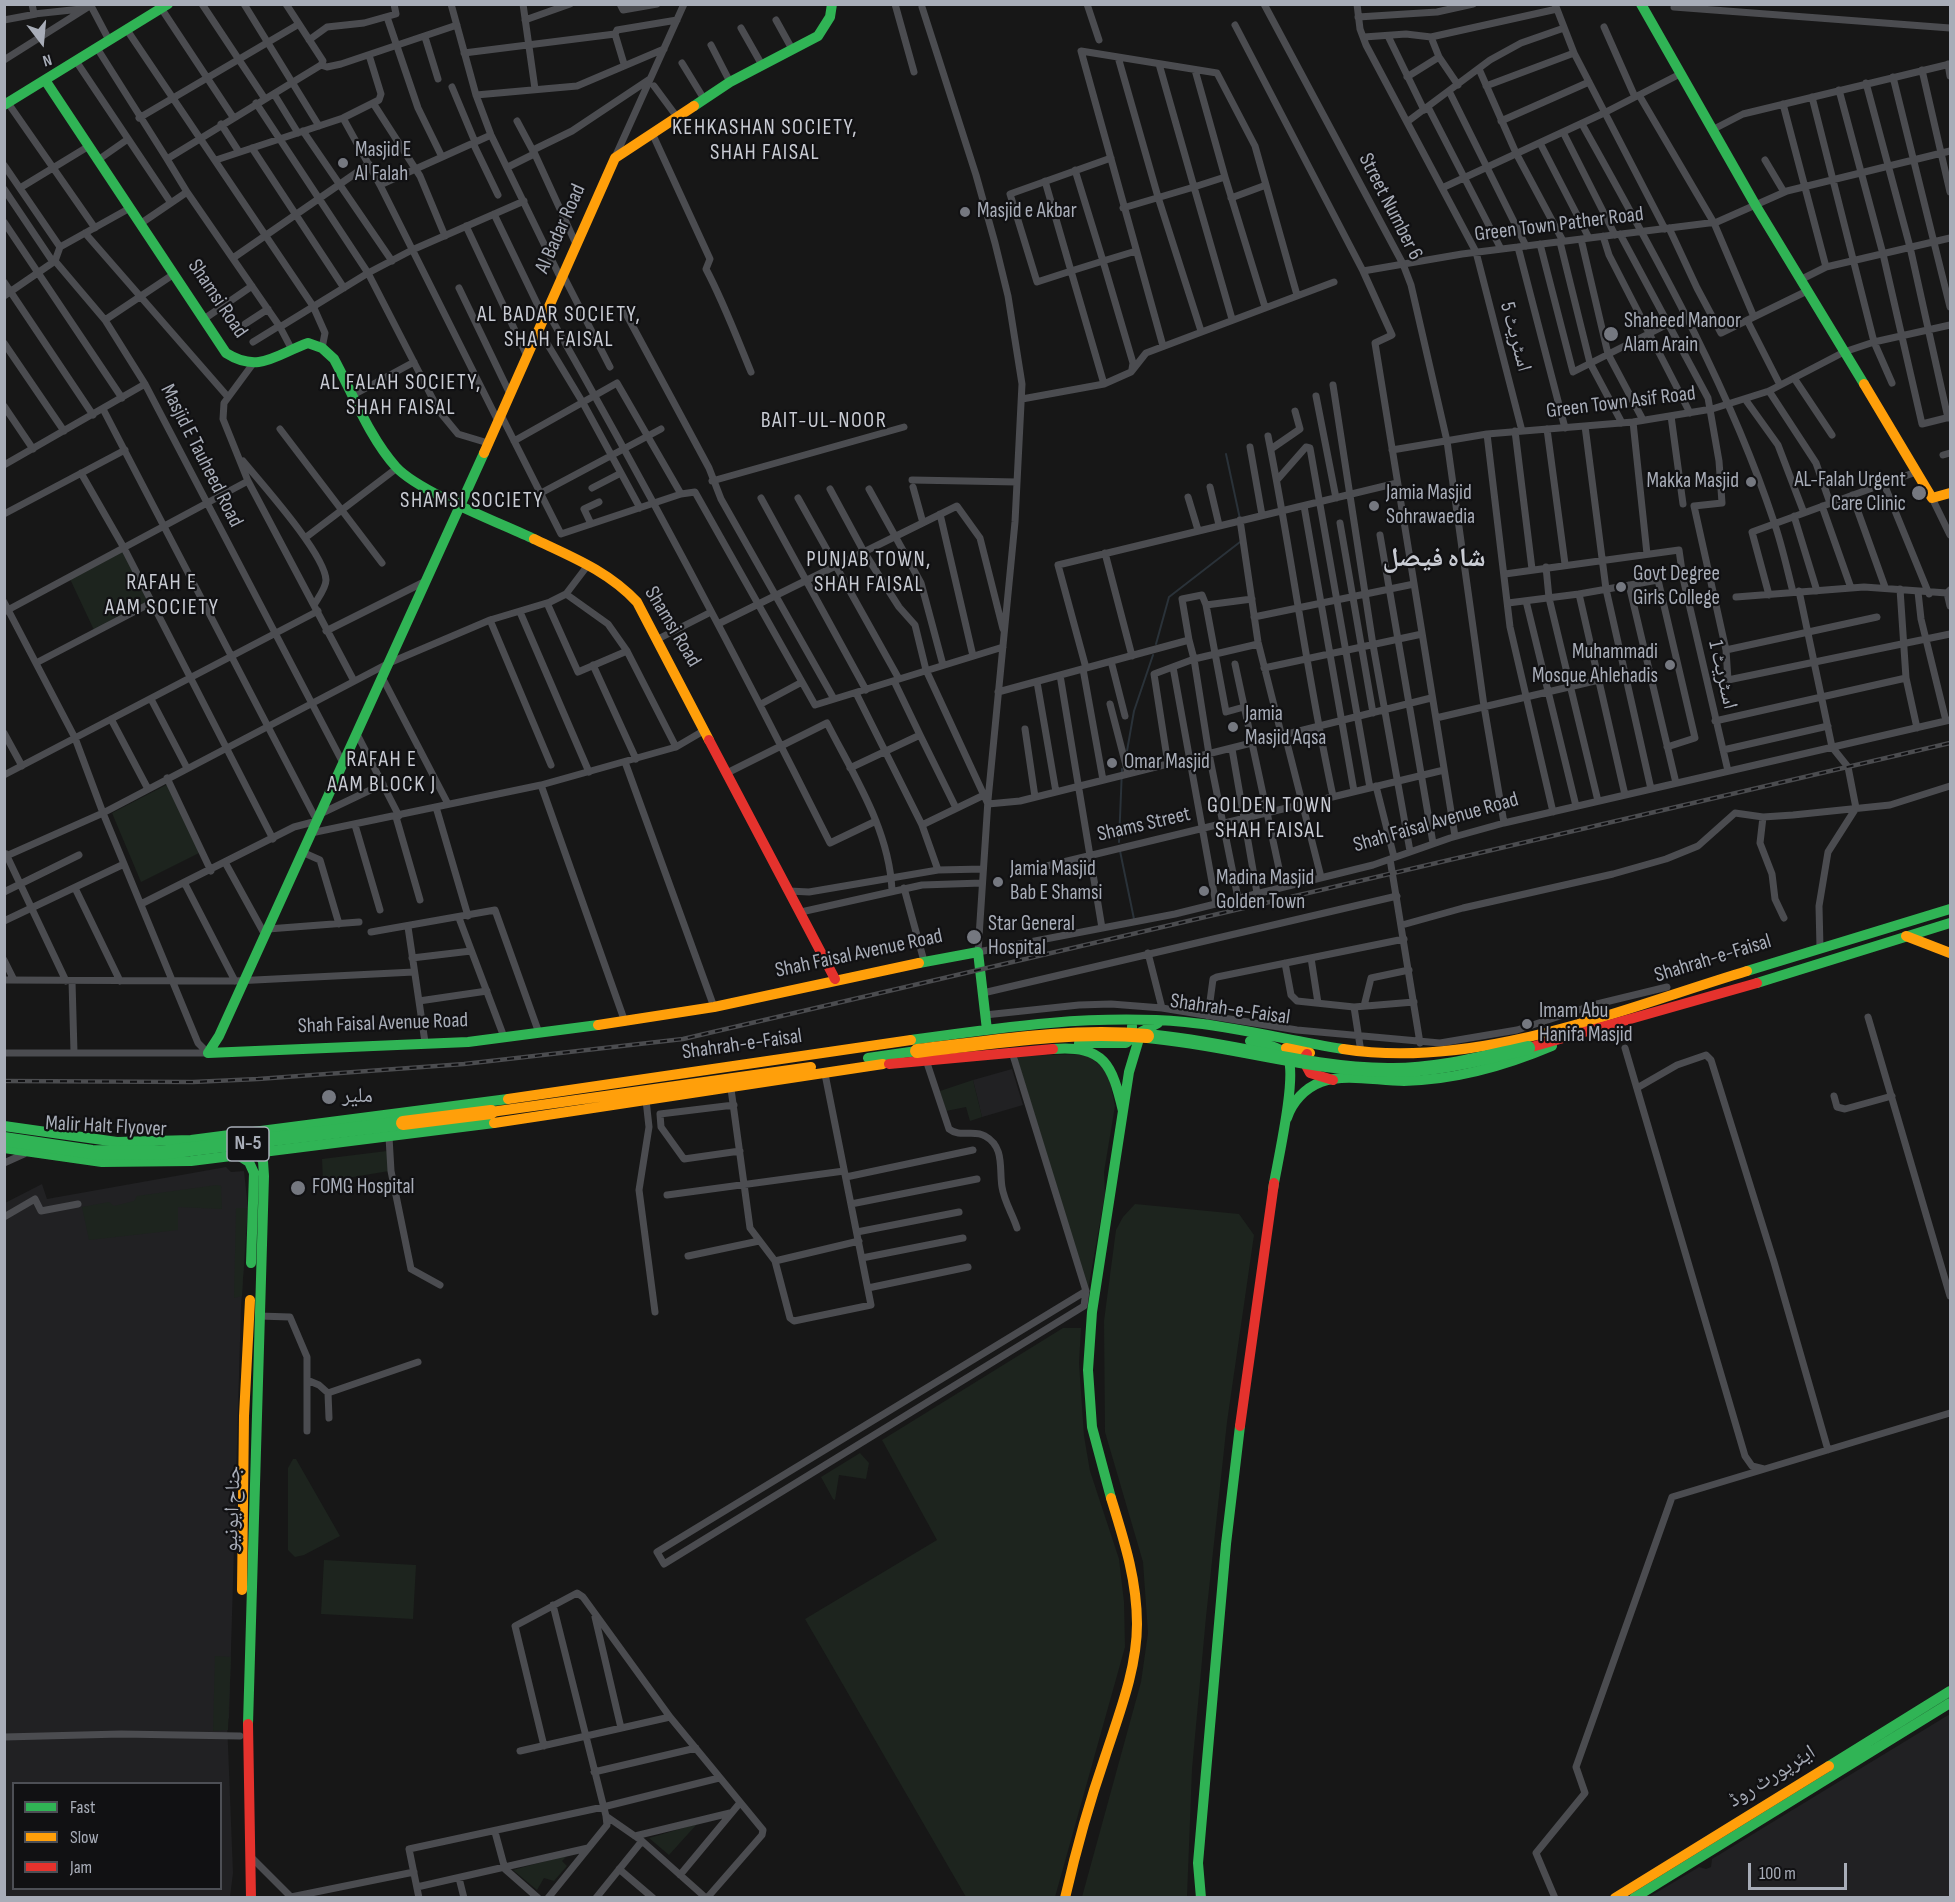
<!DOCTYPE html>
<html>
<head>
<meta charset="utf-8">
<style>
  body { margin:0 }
  #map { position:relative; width:1955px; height:1902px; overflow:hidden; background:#171717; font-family:"Sofia Sans Condensed",sans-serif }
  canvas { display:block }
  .frame { position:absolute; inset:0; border:6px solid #a8adb8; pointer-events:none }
  .legend { position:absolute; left:12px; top:1782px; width:210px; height:108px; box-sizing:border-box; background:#111113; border:2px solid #4d4f55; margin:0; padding:8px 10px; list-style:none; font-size:18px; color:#a8adb8 }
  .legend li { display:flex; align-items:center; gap:12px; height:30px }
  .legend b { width:30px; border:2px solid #4d4f55 }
  .north { position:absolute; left:12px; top:12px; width:60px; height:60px; -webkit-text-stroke:4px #111113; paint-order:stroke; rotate:164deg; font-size:16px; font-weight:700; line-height:24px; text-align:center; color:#a8adb8 }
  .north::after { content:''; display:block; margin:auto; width:21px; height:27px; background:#a8adb8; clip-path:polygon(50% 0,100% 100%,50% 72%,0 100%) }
  .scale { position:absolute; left:1748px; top:1863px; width:99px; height:27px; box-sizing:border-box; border:3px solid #a8adb8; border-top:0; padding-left:8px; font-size:18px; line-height:21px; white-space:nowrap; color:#a8adb8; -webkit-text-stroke:4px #111113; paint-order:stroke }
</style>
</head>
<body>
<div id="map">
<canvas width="1955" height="1902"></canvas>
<div class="frame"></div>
<ul class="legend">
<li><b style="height:8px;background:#30b455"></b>Fast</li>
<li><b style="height:8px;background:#ff9f0a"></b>Slow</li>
<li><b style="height:8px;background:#e5322d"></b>Jam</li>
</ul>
<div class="north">N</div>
<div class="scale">100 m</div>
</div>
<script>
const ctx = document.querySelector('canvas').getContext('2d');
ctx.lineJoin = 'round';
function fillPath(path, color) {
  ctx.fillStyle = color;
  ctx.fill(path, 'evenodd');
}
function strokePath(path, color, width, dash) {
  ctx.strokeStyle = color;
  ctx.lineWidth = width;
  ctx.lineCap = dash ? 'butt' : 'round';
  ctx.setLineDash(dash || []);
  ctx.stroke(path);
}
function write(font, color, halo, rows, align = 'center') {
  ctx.font = font + ' "Sofia Sans Condensed","Noto Naskh Arabic",sans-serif';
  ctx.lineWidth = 4.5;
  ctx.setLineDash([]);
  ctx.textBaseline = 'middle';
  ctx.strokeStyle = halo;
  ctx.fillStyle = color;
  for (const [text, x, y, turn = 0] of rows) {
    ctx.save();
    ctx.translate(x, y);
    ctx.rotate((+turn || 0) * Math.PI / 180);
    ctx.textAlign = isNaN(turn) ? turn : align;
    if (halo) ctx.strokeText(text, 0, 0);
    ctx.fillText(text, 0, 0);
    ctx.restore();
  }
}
fillPath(new Path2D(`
  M1012 1069 1023 1105 982 1117 973 1080Z
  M226 1167 231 1172 244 1171 248 1208 241 1307 229 1718 227 1720 233 1873 230 1897 5 1898V1203L42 1184 47 1199ZM14 1784H220V1888H14Z
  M1950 1714V1897H1649L1699 1867 1706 1869 1711 1867 1712 1859Z`), '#212123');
fillPath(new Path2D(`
  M122 550 149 603 94 630 70 579Z
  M170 783 199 853 141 882 112 813Z
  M1087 1054 1108 1072 1115 1106 1104 1172 1105 1194 1088 1290 1018 1061V1056Z
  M973 1080 982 1117 970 1121 966 1107 946 1111 940 1091Z
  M387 1151 389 1171 323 1182 322 1159Z
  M217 1185 221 1186 222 1209 178 1207V1230L89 1240 82 1207 109 1202 114 1206 134 1201 137 1196Z
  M1135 1204 1239 1214 1254 1235 1227 1422 1206 1617 1192 1769 1187 1897H1082L1141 1682 1148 1633 1143 1562 1105 1432 1104 1321 1116 1230 1123 1217Z
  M236 1208H247L242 1296 234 1298Z
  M1063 1328H1081L1079 1363 1084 1436 1090 1471 1119 1559 1124 1602 1125 1647 1055 1897H966L805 1619 937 1540 882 1440Z
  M860 1453 869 1463 866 1479 839 1475 835 1500 833 1499 821 1477Z
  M293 1459H296L340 1536 304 1555 295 1557 288 1550V1468Z
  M324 1560 416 1565 413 1619 321 1614Z
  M215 1656 231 1657 228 1730 213 1731Z
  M697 1824 669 1855 649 1838Z
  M568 1855 562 1861 567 1866 554 1881 544 1878 537 1890 513 1870Z`), '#1d241e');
strokePath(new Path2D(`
  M1226 454 1240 519
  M1156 644 1169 597 1240 542
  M1127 751 1134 711 1153 655
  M1119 842 1122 769
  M1120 851 1134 919`), '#2a3239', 2);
strokePath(new Path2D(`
  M32 4 34 14 81 9
  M90 4 109 40
  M202 4 265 99
  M244 4 319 126
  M451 4 476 95 491 135 561 279
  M523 4 535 89
  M620 4 623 10 657 4
  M895 4 914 72
  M1087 4 1099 40
  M1264 4 1403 264 1411 285 1447 441 1484 706 1504 823
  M1357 4 1360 29 1366 45 1476 252 1522 431
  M1555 4 1574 53 1665 229
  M922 7 976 175 995 243 1008 296 1022 384 1015 522 988 800 978 952 1175 914 1373 865 1450 838 1504 823 1950 720
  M1674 7 1950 28
  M161 8 233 117
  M387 17 418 108 442 157
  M1358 17 1437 12 1473 4
  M4 20 36 14
  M525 20 570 4
  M776 20 792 49
  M1235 25 1363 271 1392 335 1375 343 1455 836
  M1604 27 1635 97
  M741 28 762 65
  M127 30 313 306 325 333 322 348
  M1388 36 1424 110
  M425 37 438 79
  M1364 37 1406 34 1431 37 1557 9
  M1431 37 1439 57 1458 85
  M309 40 327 27 364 23 396 14 394 4
  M711 45 730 82
  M97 48 167 159 321 65 323 61 286 4
  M464 53 615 34
  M1118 57 1158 197 1201 331
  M4 60 88 7
  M76 61 171 203
  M682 63 704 99
  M624 64 615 34 617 30 677 20
  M1159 64 1194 187 1225 177 1265 307
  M1948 64 1950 76
  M321 65 327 67 341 64 457 25
  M1479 69 1516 153 1563 241
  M1195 70 1225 177
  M1922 70 1950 192
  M1407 77 1439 57
  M1893 77 1950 307
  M1866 83 1910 247 1948 418
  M654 86 677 117
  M1486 86 1574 53
  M452 87 475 142
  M1839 90 1883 254 1922 424 1950 417
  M1449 91 1526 246
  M274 94 298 133
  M476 95 577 86 664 49
  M1639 95 1714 223 1754 317
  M1812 97 1874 342 1892 383
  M8 103 95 228
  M256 103 368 273 439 411 458 434 488 443
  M373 103 420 176 445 236
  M1783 104 1826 267
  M1428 107 1501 249
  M139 118 299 24
  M343 118 380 185 498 421
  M517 121 533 151
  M1501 121 1589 82
  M1407 122 1490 60 1521 43 1564 28
  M221 124 239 152
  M1582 124C1653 252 1728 383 1774 522 1782 545 1787 569 1793 592
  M1712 130 1743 114 1950 64
  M303 131 392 261
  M1563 132 1615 235
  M652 133 710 259 706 269C723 301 737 338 751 372
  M473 143 498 195
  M1540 143 1589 238
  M252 148 344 288
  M616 155 684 4
  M167 159 187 192
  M98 160 128 139
  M216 160 343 118 379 100 381 94 369 55
  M1765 160 1784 192
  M4 165 60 247
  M508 167 534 154
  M1075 170 1103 261 1136 251
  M1045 181 1071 271 1103 261 1133 363 1132 369
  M380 185 491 135
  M20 188 89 146
  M1442 188 1604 113 1680 74
  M4 189 53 262
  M1231 198 1266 185
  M130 208 60 247 55 261 105 320 145 384 343 763
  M1123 208 1194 187 1232 319
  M494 214 544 318
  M4 222 122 398
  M140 224 187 192 280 327 291 348
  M466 226 527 356
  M1669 228 1697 288 1721 333 1807 291
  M85 233 228 397
  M1620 234 1708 398 1719 461 1722 503 1694 506 1726 650 1728 680 1950 634
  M1603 236 1609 255 1690 413
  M1581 239 1608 354 1643 420
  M1560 242 1590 363 1622 423
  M576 244 533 150 572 131 650 79
  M1540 244 1573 372 1668 324
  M1518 247 1565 428
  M233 258 369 164
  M1363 271 1462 254 1717 222 1787 191 1950 151
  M563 275 610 367
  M1800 280 1826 267 1950 238
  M4 282 93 415
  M459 288 510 394
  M4 296 55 261
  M624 310 709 468 721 499 834 699
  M547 311C646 485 740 663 830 843L876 821
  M204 319 252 286
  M105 320 174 274
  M1747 320 1780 385
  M245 324 268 309
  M280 327 368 273 412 250 524 201
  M539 330 583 403 640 508
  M253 342 279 326
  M4 343 64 431
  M1163 346 1081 51 1217 73 1255 146 1297 295
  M252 365 224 403 223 419 248 481 354 681
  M1794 378 1832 435
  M1104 384 1071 271 1037 282 1010 194 1111 158
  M1333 385 1373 645 1410 851
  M1769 391 1816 463 1830 503
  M355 394 414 362
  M1316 396 1336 498
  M1022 399 1104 384 1131 372 1146 353 1334 282
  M1745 399 1778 445 1804 513
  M4 406 33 449
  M103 409 317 821 294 827 141 904
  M501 415 561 534 681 494 695 492 815 705 1003 647
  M1671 416 1683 504
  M1633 422 1647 554
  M1585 426 1606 589 1651 789
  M280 429 382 563
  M1547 429 1565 564
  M1515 431 1532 569
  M1487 434 1510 627 1553 812
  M1268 436C1292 556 1307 677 1333 796
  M514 441 617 383 681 494
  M1250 447 1262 515
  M1271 449 1300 429 1295 411
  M1392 450 1487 434 1633 422 1712 409 1769 391 1844 352 1874 342 1950 325
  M1943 455 1950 453
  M243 461C261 483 325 554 326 580 326 588 318 598 314 605
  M4 465 145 384
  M81 473 124 548 273 839
  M912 480 1017 482
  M1277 480 1306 447 1310 448 1370 788
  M712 481 904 427
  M1884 484 1929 594
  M913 487 923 523
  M1210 487 1219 525
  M592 488 621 473
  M830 489 864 552 899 607 915 625 926 670 988 804 1020 801 1431 698
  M869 489 921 583 943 665
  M541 493 661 429
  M1852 495 1885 587
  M1188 497 1198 530
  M761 498 866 690
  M798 498 899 679
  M1932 498 1950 535
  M1304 506 1354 791
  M1822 506 1851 588
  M4 514 125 450
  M940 514 973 656
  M1794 516 1817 591
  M1240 520 1258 642 1282 737 1287 743 1321 877
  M1340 523 1373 713
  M591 524 584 509 599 502
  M1380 535 1433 843
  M305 538 397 468
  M1105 553 1132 656
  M1546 567 1549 598 1598 801
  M1505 574 1679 550 1683 578 1728 771
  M1629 585 1676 783
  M1900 589 1906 678 1917 728
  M1799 591 1832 747 1848 767 1856 808 1828 852 1819 906 1820 948
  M1918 592 1921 619 1946 721
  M1947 593 1950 606
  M566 594 608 624 627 651 676 747
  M1579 594 1625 795
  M1769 595 1752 532 1916 472
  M1736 597 1864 587 1947 593 1950 590
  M1526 601 1576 806
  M4 602 75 738 103 813 198 1043 208 1053
  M547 603 578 672 627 651
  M1508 603 1579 594 1658 580 1695 738 1667 747
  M1206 605 1226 712 1244 707
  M4 612 248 481
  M520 612 589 772
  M1254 617 1414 584
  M490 620 551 765
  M718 624 957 506 980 538 1003 629
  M326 631 426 581
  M658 639 711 612
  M1189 640 1182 599 1202 595 1206 605 1252 599
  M1726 650 1877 617
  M1111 661 1125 716
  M36 663 151 603
  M1235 664 1283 887
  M593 665 636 759
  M1173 667 1216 904
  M1086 668 1189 640 1194 659 1258 644
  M1264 668 1422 634
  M1083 669 1103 780
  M1060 675 1102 928
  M382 677 448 804
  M1037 682 1056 792
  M998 692 1086 668 1058 565 1397 483
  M856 693 922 825 938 870
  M151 699 187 768
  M761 704 802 682
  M1110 704 1128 773
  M1436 718 1599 680
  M111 719 148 789
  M1715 721 1906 678
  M1025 729 1035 797
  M4 733 22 766
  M357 734 399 816
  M920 735 956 808
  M1232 749 1257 893
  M1723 750 1828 726
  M625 762 714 1007
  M1168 764 1154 674 1194 659 1209 754 1238 898
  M850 768 920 735 894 681
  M727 773 827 723C854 776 889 829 892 890
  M4 775 318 611
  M167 778 211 871
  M541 785 625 1022
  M1376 786 1394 857
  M436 807 468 916
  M320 814 383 784
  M396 817 420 900
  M1763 817 1760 843 1772 874 1775 899 1784 918
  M355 825 380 910
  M922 825 984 795
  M311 833 541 785 676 747 705 730
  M302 852 320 860 339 924
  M6 854 66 981
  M4 857 103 813 389 663 490 620 550 602 566 594 588 565
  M1390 859 1420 1043
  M226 864 265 935
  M1026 871 1444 770
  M185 884 235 981
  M75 888 120 981
  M904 888 924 961
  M789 891 809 892 938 870 983 869
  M4 892 79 855
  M801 912 922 885 982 883
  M459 918 504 1037
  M4 921 124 864
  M1402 925 1463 908 1613 874 1666 859 1698 846 1735 813 1763 817 1793 815 1890 805 1950 786
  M408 927 425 1042
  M268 929 359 922
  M371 932 495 910 539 1033
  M1148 953 1162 1008
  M412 958 471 951
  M1311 958 1318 1003
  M4 960 14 980
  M1285 963 1291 995 1297 1001 1354 1007 1414 1002
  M4 980 235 981 414 972
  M72 981 74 1052
  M983 993 1397 896
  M419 1001 487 991
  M1364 1006 1371 978 1409 970
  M1354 1007 1361 1052
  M985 1015 1079 1005 1111 1004 1162 1008 1297 1030 1440 1043 1517 1030 1597 1004 1667 987
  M1208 1016 1213 979 1217 977 1404 939
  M1868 1017 1950 1296
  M1625 1048 1745 1456 1752 1466 1764 1469
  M1012 1052 1086 1291 1084 1306 664 1564 657 1552 1086 1291
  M4 1053H208
  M926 1060 949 1129C960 1138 974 1129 985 1136 1005 1147 999 1169 1002 1187 1004 1201 1013 1215 1017 1228
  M1637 1088 1677 1065 1706 1055 1711 1060 1774 1262 1828 1450
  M731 1089 750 1228 775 1261 790 1318 794 1321 871 1305 825 1074
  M1834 1096 1837 1107 1845 1109 1892 1096
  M646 1100 649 1127 639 1190 655 1312
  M734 1105 660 1114 661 1127 684 1159 740 1151
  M389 1137 391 1171 411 1269 440 1285
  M4 1163 24 1154
  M846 1177 973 1150
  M667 1195 844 1171
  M851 1204 977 1179
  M4 1217 35 1199 41 1211 78 1204
  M857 1232 959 1212
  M688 1256 759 1241
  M862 1258 963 1238
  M775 1261 859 1241
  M868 1288 968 1267
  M259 1316 290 1317 307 1357V1380L319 1385 328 1393 418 1362
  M307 1380V1431
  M328 1393 329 1418
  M553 1605 606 1816 642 1841 706 1898
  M595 1617 621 1728
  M4 1737 121 1734 240 1736
  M544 1746 515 1626 577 1593 583 1597 670 1717
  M520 1751 670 1717 763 1830 762 1835 707 1898
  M594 1772 696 1748
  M495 1832 505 1869 538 1898
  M635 1836 730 1813
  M251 1857 292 1898
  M619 1869 653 1898
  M680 1875 739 1804
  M459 1878 464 1898
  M417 1887 588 1848
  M291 1897 414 1872
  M419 1898 409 1849 603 1807 719 1778
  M548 1898 607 1825 606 1816
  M596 1898 642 1841
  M1555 1898 1536 1853 1585 1793 1576 1767 1672 1497 1950 1413`), '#4b4c50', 7);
strokePath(new Path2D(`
  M1641 4 1756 206 1864 384
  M45 80 226 353C259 374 277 354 308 343L322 348 334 359C353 394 369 437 396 467 419 492 500 523 534 539
  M4 105 168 4
  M694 106 730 82 818 36 830 17 832 4
  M919 963 978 952 987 1030
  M1747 971 1950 909
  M1757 983 1950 923
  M911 1040C1003 1027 1092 1014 1185 1022 1238 1027 1290 1041 1343 1049
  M1250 1041C1261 1044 1283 1046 1288 1058 1297 1078 1277 1164 1273 1189
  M1079 1043H1126L1132 1038V1026
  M1053 1049C1105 1045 1112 1065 1123 1111
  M208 1053 219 1036 484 453
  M208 1053 468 1042 598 1025
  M868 1058 917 1051
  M1287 1118C1292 1102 1305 1088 1321 1082 1347 1073 1377 1081 1404 1081 1455 1080 1505 1066 1552 1046
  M4 1126 117 1142 191 1140 508 1099
  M4 1148 102 1162 191 1161 494 1123
  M238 1155 249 1162 254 1173 251 1263
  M1111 1498 1092 1427 1088 1370 1092 1312 1129 1072 1141 1032 1158 1023
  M248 1724 264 1176 263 1161 254 1147
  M1829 1766 1950 1691
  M1201 1898 1198 1863 1226 1544 1240 1426
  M1634 1898 1950 1703`), '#30b455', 10);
strokePath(new Path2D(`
  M1864 384 1932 498 1950 493
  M484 453 615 158 694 106
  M534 539C572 557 608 571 637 602L709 740
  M1906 936 1950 953
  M598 1025 714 1007 919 963
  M1286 1048 1310 1053
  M1343 1049C1478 1070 1618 1010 1747 971
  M508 1099 911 1040
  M491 1112 811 1067
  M494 1123 883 1064
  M242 1590 244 1416 250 1300
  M1065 1898C1076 1850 1089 1803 1105 1757 1119 1714 1137 1669 1137 1624 1137 1580 1124 1540 1111 1498
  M1615 1898 1829 1766`), '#ff9f0a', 10);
strokePath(new Path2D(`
  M709 740 835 979
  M1528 1048 1757 983
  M1307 1054 1303 1060 1310 1073 1333 1080
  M889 1064 1053 1049
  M1240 1426 1274 1183
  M248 1724 251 1898`), '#e5322d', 10);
const rail = new Path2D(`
  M4 1081 193 1082 258 1079 464 1064 683 1039 1950 743`);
strokePath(rail, '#4b4c4f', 4.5);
strokePath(rail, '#111113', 2, [7]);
strokePath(new Path2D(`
  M1147 1036C1228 1043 1306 1069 1388 1070 1436 1071 1482 1058 1528 1048
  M4 1139 92 1152 159 1153 403 1123`), '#30b455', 14);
strokePath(new Path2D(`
  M917 1051C994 1042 1070 1029 1147 1036
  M403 1123 491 1112`), '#ff9f0a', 14);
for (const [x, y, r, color] of [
  [343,163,6,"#757880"],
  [965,212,6,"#757880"],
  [1611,334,8,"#757880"],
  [1751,482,6,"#757880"],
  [1919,493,8,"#757880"],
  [1374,506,6,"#757880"],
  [1621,587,6,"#757880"],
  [1670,665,6,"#757880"],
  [1233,727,6,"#757880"],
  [1112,763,6,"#757880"],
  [998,882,6,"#757880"],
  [1204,891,6,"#757880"],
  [974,937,8,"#757880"],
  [1527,1024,6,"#757880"],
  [329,1097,8,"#757880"],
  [298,1188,8,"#757880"]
]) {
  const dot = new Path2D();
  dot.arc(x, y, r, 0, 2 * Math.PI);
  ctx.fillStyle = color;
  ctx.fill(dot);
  strokePath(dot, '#111113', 2);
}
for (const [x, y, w] of [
  [248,1144,42]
]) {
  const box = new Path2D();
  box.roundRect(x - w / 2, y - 17, w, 34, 4.5);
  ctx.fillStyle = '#111113';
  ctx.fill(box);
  strokePath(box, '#a8adb8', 1.5);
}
write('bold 20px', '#a8adb8', null, [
  ["N-5",248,1144]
]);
write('21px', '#a8adb8', '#111113', [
  ["Masjid E",355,151],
  ["Al Falah",355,175],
  ["Masjid e Akbar",977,212],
  ["Shaheed Manoor",1624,322],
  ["Alam Arain",1624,346],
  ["AL-Falah Urgent",1906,481,"right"],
  ["Care Clinic",1906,505,"right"],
  ["Makka Masjid",1739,482,"right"],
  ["Jamia Masjid",1386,494],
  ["Sohrawaedia",1386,518],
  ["Govt Degree",1633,575],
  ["Girls College",1633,599],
  ["Muhammadi",1658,653,"right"],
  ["Mosque Ahlehadis",1658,677,"right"],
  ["Jamia",1245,715],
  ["Masjid Aqsa",1245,739],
  ["Omar Masjid",1124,763],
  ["Jamia Masjid",1010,870],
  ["Bab E Shamsi",1010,894],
  ["Madina Masjid",1216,879],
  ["Golden Town",1216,903],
  ["Star General",988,925],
  ["Hospital",988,949],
  ["Imam Abu",1539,1012],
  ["Hanifa Masjid",1539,1036],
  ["ملیر",342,1097],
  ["FOMG Hospital",312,1188]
], 'left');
write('21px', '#a8adb8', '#111113', [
  ["Street Number 6",1390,207,63],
  ["Green Town Pather Road",1559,225,-7],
  ["Al Badar Road",561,229,-66],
  ["Shamsi Road",217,299,56],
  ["اسٹریٹ 5",1515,337,75],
  ["Green Town Asif Road",1621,403,-7],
  ["Masjid E Tauheed Road",201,456,63],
  ["Shamsi Road",672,627,59],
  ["اسٹریٹ 1",1722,675,77],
  ["Shah Faisal Avenue Road",1436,823,-16],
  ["Shams Street",1144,825,-13],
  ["Shah Faisal Avenue Road",859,954,-12],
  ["Shahrah-e-Faisal",1713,959,-17],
  ["Shahrah-e-Faisal",1230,1010,8],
  ["Shah Faisal Avenue Road",383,1024,-2],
  ["Shahrah-e-Faisal",742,1045,-8],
  ["Malir Halt Flyover",106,1127,3],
  ["جناح ایونیو",233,1509,-88],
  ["ایئرپورٹ روڈ",1772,1777,-32]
]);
ctx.letterSpacing = '1.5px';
write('22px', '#c9ccd4', '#111113', [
  ["KEHKASHAN SOCIETY,",765,128],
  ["SHAH FAISAL",765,153],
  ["AL BADAR SOCIETY,",559,315],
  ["SHAH FAISAL",559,340],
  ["AL FALAH SOCIETY,",401,383],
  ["SHAH FAISAL",401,408],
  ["BAIT-UL-NOOR",824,421],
  ["SHAMSI SOCIETY",472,501],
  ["PUNJAB TOWN,",869,560],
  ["SHAH FAISAL",869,585],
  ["RAFAH E",162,583],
  ["AAM SOCIETY",162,608],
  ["RAFAH E",382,760],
  ["AAM BLOCK J",382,785],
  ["GOLDEN TOWN",1270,806],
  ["SHAH FAISAL",1270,831]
]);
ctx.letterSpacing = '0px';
write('bold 27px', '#c9ccd4', '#111113', [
  ["شاہ فیصل",1434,559]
]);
</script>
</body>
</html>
